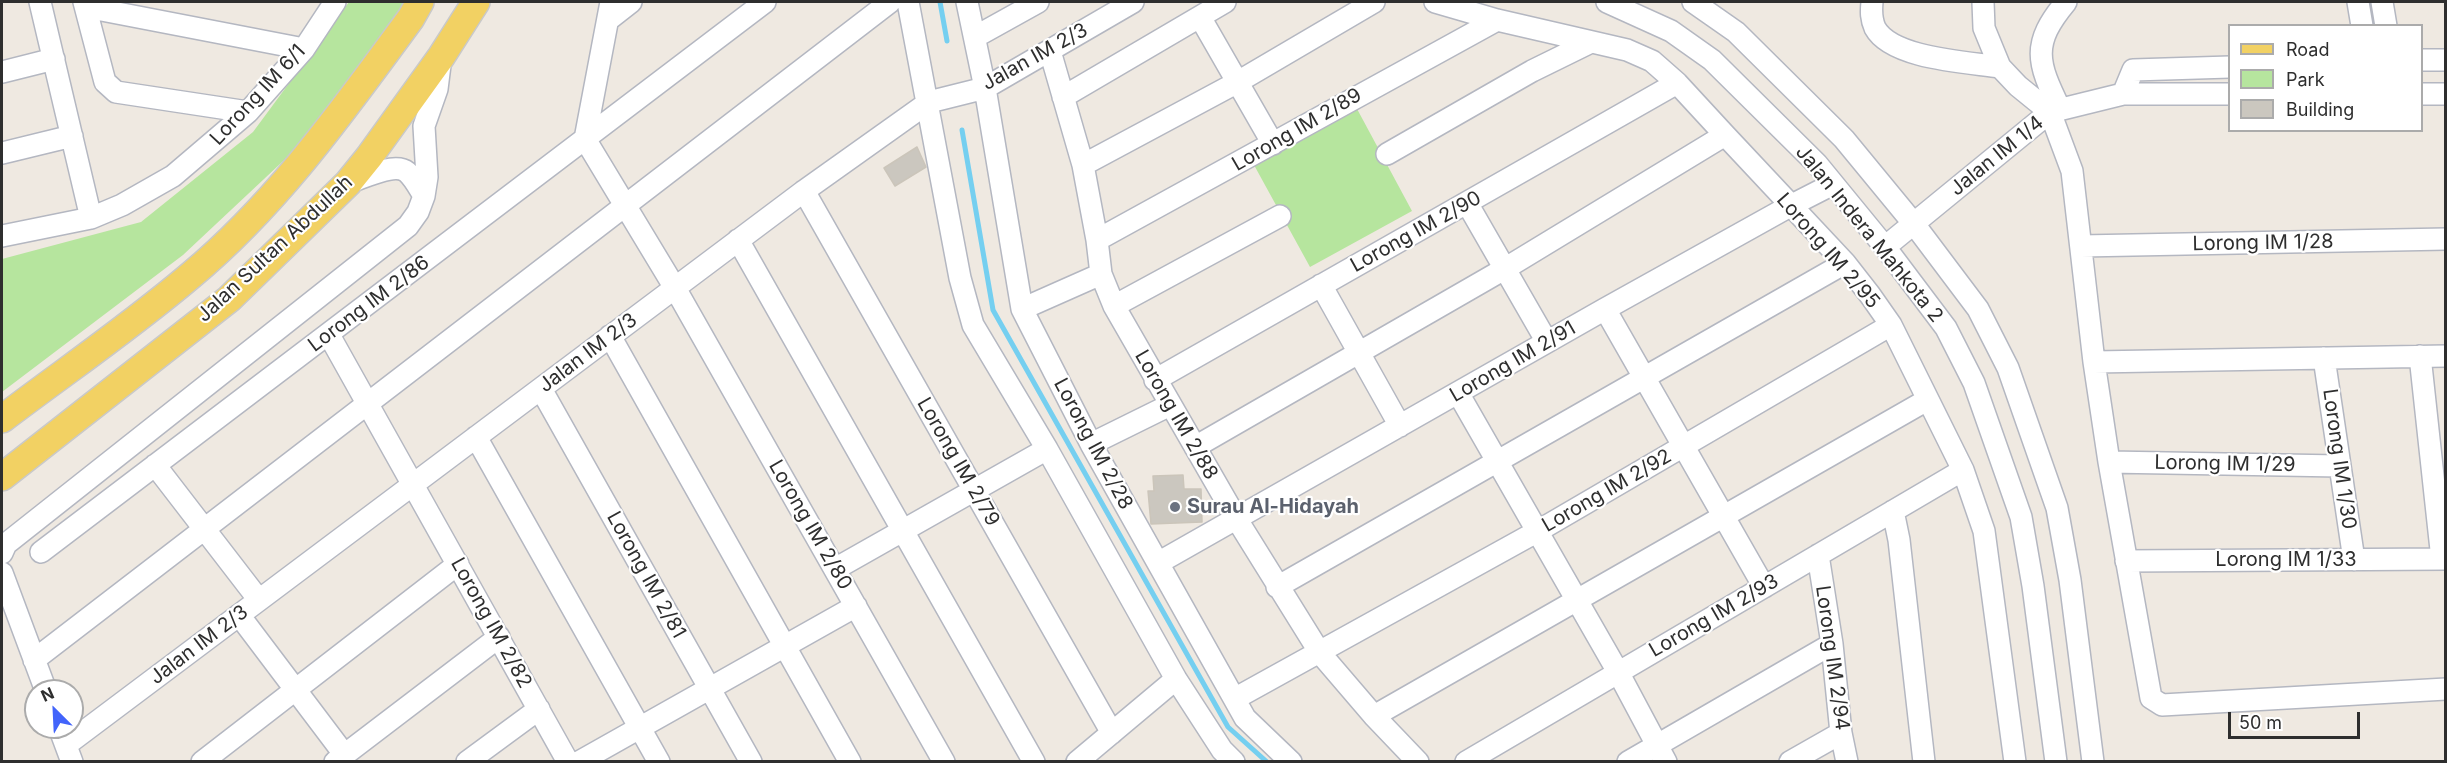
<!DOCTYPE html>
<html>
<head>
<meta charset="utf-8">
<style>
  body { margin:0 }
  #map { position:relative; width:2447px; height:763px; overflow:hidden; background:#efe9e1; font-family:Inter,sans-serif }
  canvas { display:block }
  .frame { position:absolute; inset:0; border:3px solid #2e2e2e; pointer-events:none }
  .legend { position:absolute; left:2228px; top:24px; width:195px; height:108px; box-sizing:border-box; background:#fff; border:2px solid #ababab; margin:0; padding:8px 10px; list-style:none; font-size:18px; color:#2e2e2e }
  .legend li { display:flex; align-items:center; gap:12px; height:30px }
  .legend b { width:30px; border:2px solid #ababab }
  .north { position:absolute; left:24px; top:679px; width:60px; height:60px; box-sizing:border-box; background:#fff; border:2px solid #ababab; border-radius:50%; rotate:336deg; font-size:16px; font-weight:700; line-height:24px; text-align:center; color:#2e2e2e }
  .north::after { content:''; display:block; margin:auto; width:21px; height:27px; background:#4264fb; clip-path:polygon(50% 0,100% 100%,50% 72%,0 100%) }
  .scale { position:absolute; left:2228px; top:712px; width:132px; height:27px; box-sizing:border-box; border:3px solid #2e2e2e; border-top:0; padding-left:8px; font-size:18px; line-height:21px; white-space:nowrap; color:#2e2e2e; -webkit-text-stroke:4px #fff; paint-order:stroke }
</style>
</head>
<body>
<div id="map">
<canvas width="2447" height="763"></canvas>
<div class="frame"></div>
<ul class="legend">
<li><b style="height:8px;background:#f2d163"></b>Road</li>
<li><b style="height:16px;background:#b6e59e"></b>Park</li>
<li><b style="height:16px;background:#cbc7bf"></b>Building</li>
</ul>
<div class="north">N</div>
<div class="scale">50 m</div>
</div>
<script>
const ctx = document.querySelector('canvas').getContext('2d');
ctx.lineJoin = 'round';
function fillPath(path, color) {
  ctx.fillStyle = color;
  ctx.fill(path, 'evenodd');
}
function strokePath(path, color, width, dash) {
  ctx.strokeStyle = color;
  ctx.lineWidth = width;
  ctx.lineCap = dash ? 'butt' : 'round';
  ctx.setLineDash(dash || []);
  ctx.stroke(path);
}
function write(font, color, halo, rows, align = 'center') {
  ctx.font = font + ' Inter,sans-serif';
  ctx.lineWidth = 4.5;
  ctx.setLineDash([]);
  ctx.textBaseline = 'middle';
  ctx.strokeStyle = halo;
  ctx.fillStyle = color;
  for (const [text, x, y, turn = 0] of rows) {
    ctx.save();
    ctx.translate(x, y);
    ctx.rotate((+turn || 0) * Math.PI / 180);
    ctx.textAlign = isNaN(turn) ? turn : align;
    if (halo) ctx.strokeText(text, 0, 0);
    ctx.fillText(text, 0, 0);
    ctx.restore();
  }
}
fillPath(new Path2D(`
  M349 2H407L400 15 296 149 183 255 2 392V259L141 222 253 132Z
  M1356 107 1412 211 1310 267 1254 165Z`), '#b6e59e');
strokePath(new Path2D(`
  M940 2 947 41
  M962 130 993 310 1228 727 1267 762`), '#75cff0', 5);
const building = new Path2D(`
  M917 147 926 167 895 186 884 168Z
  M1183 475 1184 489H1201L1202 522 1151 524 1148 491H1154L1153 476Z`);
fillPath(building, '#cbc7bf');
strokePath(building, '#cbc5ba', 1.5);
const minor = new Path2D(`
  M40 2 91 218
  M84 2 105 82 116 92 248 112
  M908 2 960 278 973 325 1047 449 1176 679 1222 750 1234 762
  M967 2 985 88 1022 309 1091 444 1245 718 1291 762
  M1435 2 1497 20 1627 50 1652 61 1677 83 1725 135 1845 263 1870 295 1891 325 1963 470 1984 531 2015 762
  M1607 2 1671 31 1712 60 1817 164 1885 247 1946 328 1974 383 2021 517 2033 586 2056 762
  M1693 2 1736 32 1844 139 1914 224 1978 309 2008 368 2057 508 2070 580 2093 762
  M1872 2C1871 12 1871 19 1875 28 1892 59 1968 62 2000 67
  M1983 2 1984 28 2000 67 2018 86 2050 112 2072 171 2094 362 2109 462 2151 698 2162 705 2446 689
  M2358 2 2362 26
  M2382 2 2386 26
  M86 7 304 49
  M1200 17 1273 144
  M608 20 631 2
  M975 37 1038 2
  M1050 51 1083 165 1097 240 1101 274 1114 306 1236 518 1320 653 1374 716 1418 762
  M2422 60H2446
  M2 72 54 59
  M2123 94 2133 70 2230 67
  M2422 94H2446
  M1063 97 1225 2
  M2060 109C2037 62 2031 44 2066 2
  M585 139 675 288 944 762
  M585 139 611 2
  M2 153 72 136
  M1387 154 1532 71 1591 42
  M1083 165 1236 83 1374 2
  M348 183C362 178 395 162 407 172 414 178 419 188 424 196
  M804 191 1112 733
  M1467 203 1547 342
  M2 236 91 218 122 205 173 176 248 112 304 49 335 2
  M738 240 1034 762
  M1097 240 1497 20
  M2081 246 2446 239
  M1885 247 2050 112 2123 94H2230
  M1321 285 1400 426
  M1114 306 1280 216
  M1022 309 1101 274
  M1605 309 1764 587
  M329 335 568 762
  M610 336 850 762
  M2420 356 2442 559
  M2324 358 2354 560
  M2094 362 2446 356
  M1155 380 1677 83
  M541 389 751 762
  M1458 393 1618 672 1666 762
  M476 437 659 762
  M1091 444 1170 405
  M1195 447 1506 268 1725 135
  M2109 462 2340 466
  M155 465 259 600
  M1893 511 1899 540 1924 762
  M41 552 765 2
  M2 553 6 544 408 226 418 212 424 196 427 177 424 126 437 89 441 57
  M1818 555 1832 644 1841 733 1847 762
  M2126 561 2446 559
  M1158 563 1605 309 1790 206 1833 184
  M835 569 1047 449
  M2 573 46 691
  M1277 587 1845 263
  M239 615 344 754
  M34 660 890 2
  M1236 698 1538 531 1891 325
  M1374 716 1927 400
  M59 727 72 762
  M66 745 804 191 929 102 985 88 1133 2
  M202 762 458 564
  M335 762 499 637
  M467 762 539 709
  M579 762 856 606
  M1077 762 1176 679
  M1466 762 1963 470
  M1628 762 1832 644
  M1790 762 1841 733`);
const major = new Path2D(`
  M2 419C64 372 130 327 190 276 278 203 344 109 411 18L420 2
  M2 477 229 299 348 183 369 157 441 57 476 2`);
strokePath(minor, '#b4b7c1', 24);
strokePath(major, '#c9c9c9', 30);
strokePath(minor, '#fff', 21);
strokePath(major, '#f2d163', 27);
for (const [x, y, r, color] of [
  [1175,507,6,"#6b7280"]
]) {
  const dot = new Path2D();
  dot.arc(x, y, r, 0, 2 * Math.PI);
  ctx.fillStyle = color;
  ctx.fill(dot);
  strokePath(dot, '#fff', 2);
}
write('20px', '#2e2e2e', '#fff', [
  ["Jalan IM 2/3",1035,57,-29],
  ["Lorong IM 6/1",258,95,-47],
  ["Lorong IM 2/89",1297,130,-30],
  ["Jalan IM 1/4",1997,156,-39],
  ["Lorong IM 2/90",1416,232,-29],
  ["Jalan Indera Mahkota 2",1869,234,51],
  ["Lorong IM 1/28",2263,243,-1],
  ["Jalan Sultan Abdullah",275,249,-43],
  ["Lorong IM 2/95",1828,251,49],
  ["Lorong IM 2/86",369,304,-37],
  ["Jalan IM 2/3",588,353,-37],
  ["Lorong IM 2/91",1513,362,-30],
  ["Lorong IM 2/88",1176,415,60],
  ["Lorong IM 2/28",1093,444,62],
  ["Lorong IM 1/30",2339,459,82],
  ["Lorong IM 2/79",958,462,60],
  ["Lorong IM 1/29",2225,464,1],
  ["Lorong IM 2/92",1607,491,-30],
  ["Lorong IM 2/80",810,525,60],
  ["Lorong IM 1/33",2286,560],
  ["Lorong IM 2/81",646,575,61],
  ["Lorong IM 2/93",1714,616,-30],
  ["Lorong IM 2/82",491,623,61],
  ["Jalan IM 2/3",199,645,-37],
  ["Lorong IM 2/94",1832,658,82]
]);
write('bold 20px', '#5b616d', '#fff', [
  ["Surau Al-Hidayah",1187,507]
], 'left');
</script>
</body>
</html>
